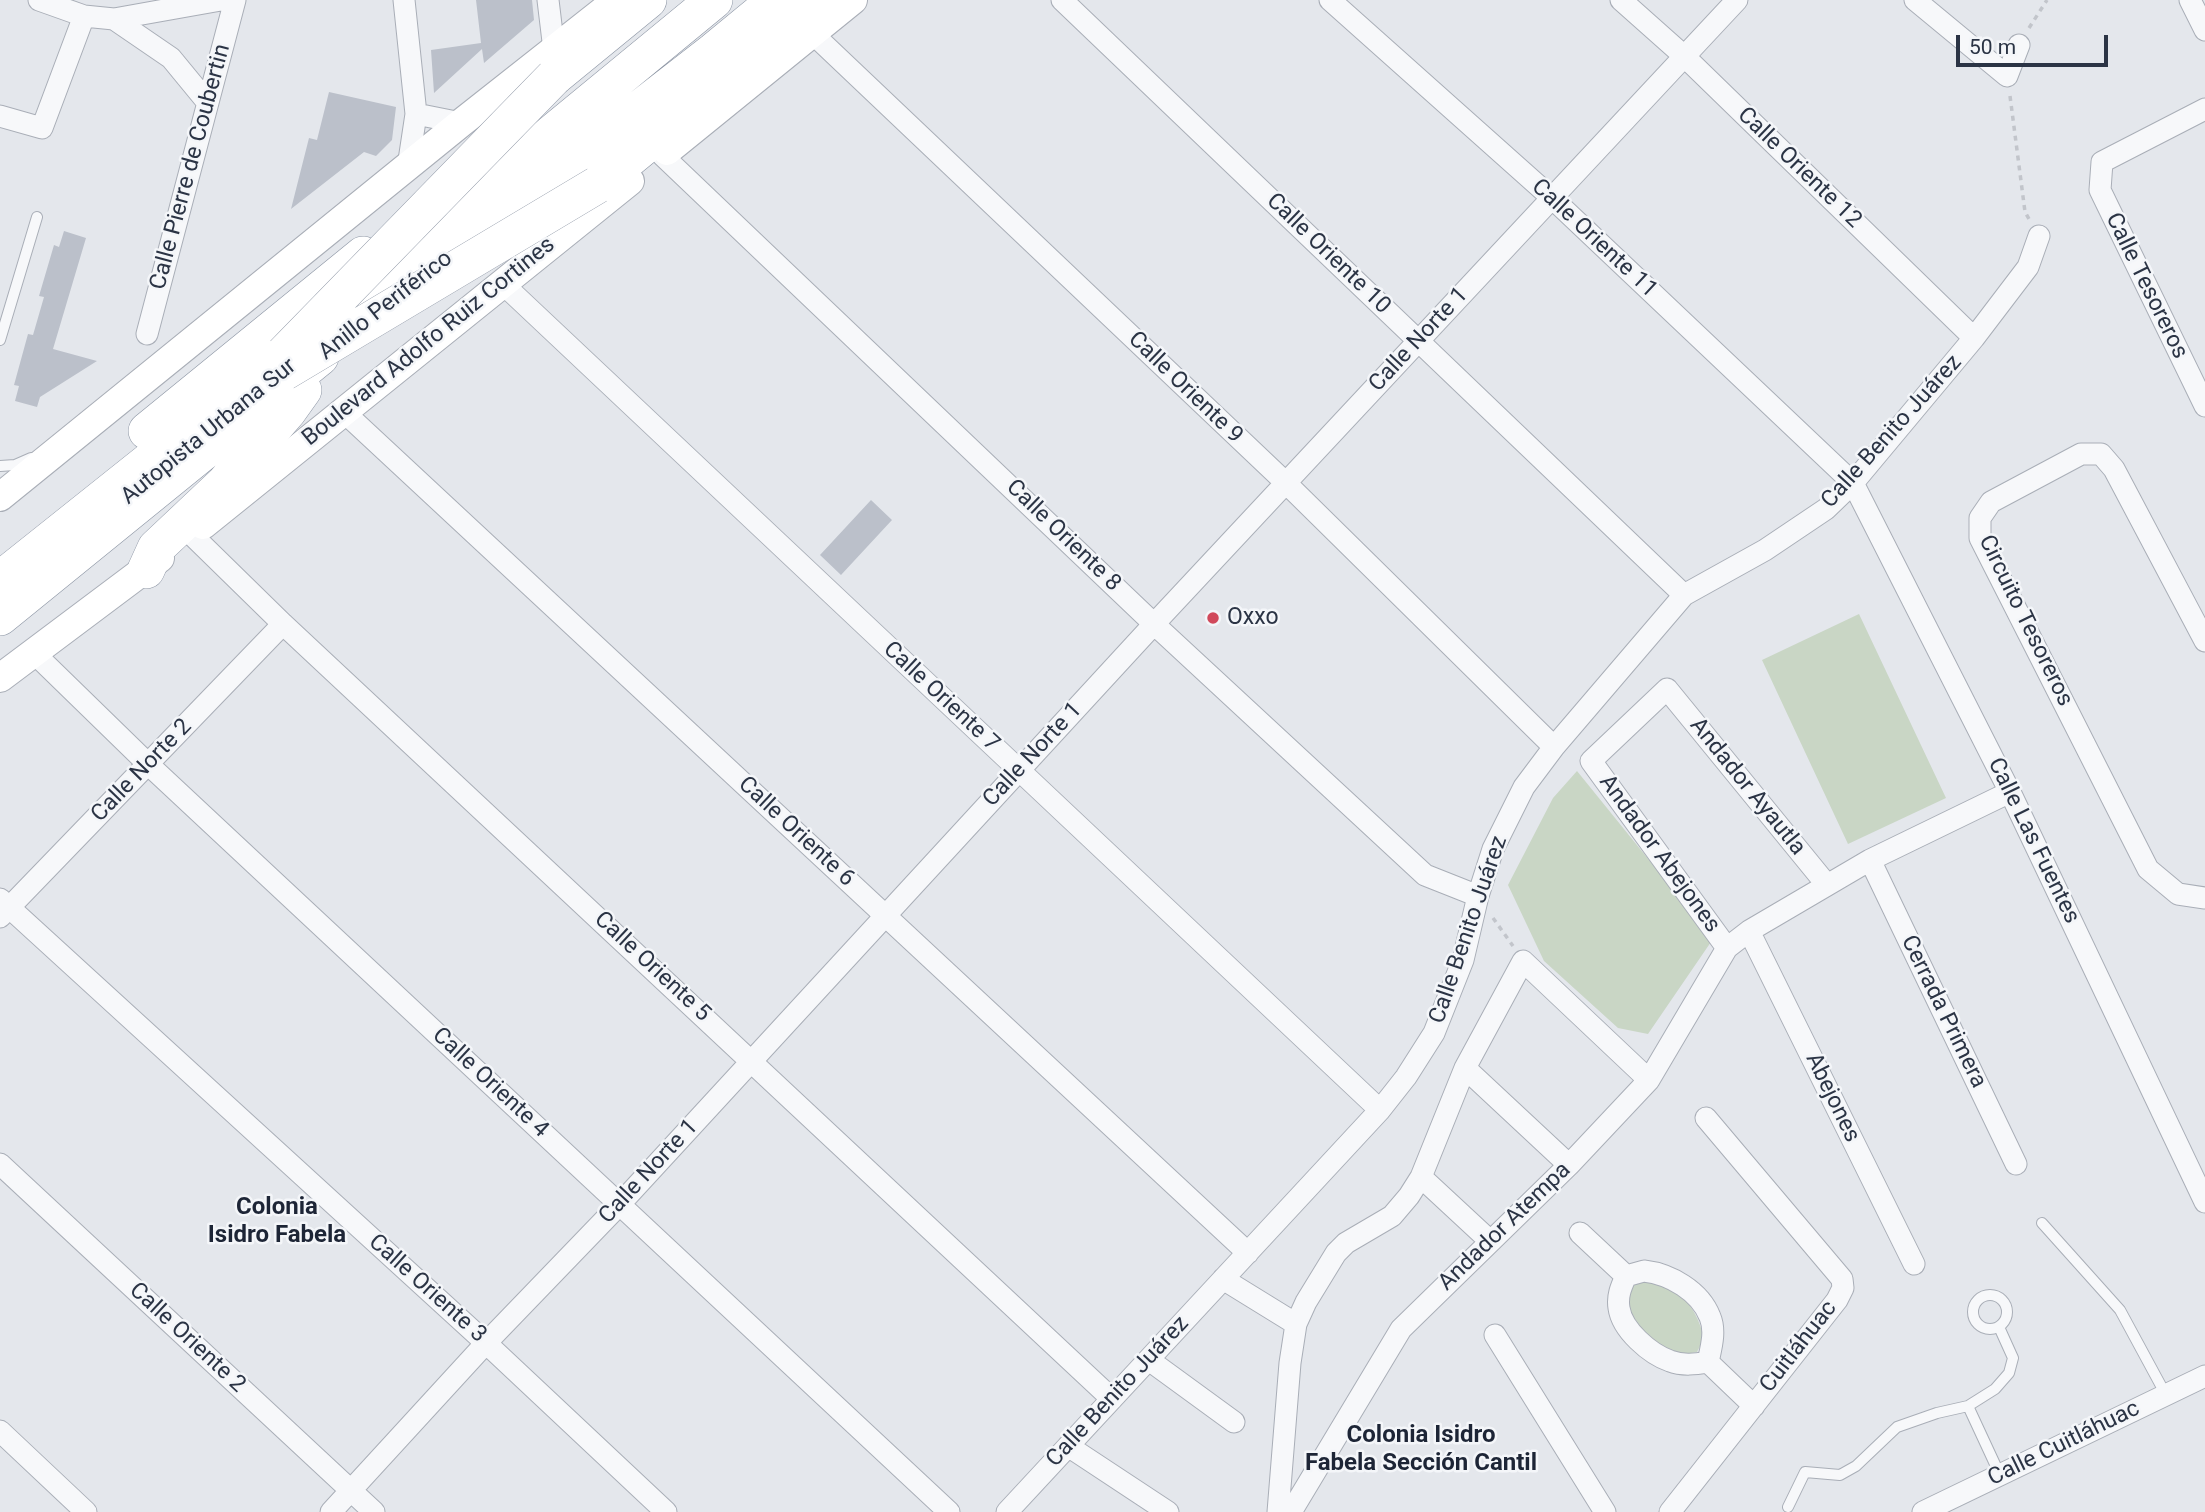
<!DOCTYPE html>
<html>
<head>
<meta charset="utf-8">
<style>
  body { margin:0 }
  #map { position:relative; width:2205px; height:1512px; overflow:hidden; background:#e4e7ec; font-family:Roboto,sans-serif }
  canvas { display:block }
  .scale { position:absolute; left:1956px; top:35px; width:152px; height:32px; box-sizing:border-box; border:4px solid #2b3445; border-top:0; padding-left:9px; font-size:21px; line-height:24px; white-space:nowrap; color:#2b3445; -webkit-text-stroke:5px #f4f6f9; paint-order:stroke }
</style>
</head>
<body>
<div id="map">
<canvas width="2205" height="1512"></canvas>
<div class="scale">50 m</div>
</div>
<script>
const ctx = document.querySelector('canvas').getContext('2d');
ctx.lineJoin = 'round';
function fillPath(path, color) {
  ctx.fillStyle = color;
  ctx.fill(path, 'evenodd');
}
function strokePath(path, color, width, dash) {
  ctx.strokeStyle = color;
  ctx.lineWidth = width;
  ctx.lineCap = dash ? 'butt' : 'round';
  ctx.setLineDash(dash || []);
  ctx.stroke(path);
}
function write(font, color, halo, rows, align = 'center') {
  ctx.font = font + ' Roboto,sans-serif';
  ctx.lineWidth = 5;
  ctx.setLineDash([]);
  ctx.textBaseline = 'middle';
  ctx.strokeStyle = halo;
  ctx.fillStyle = color;
  for (const [text, x, y, turn = 0] of rows) {
    ctx.save();
    ctx.translate(x, y);
    ctx.rotate((+turn || 0) * Math.PI / 180);
    ctx.textAlign = isNaN(turn) ? turn : align;
    if (halo) ctx.strokeText(text, 0, 0);
    ctx.fillText(text, 0, 0);
    ctx.restore();
  }
}
fillPath(new Path2D(`
  M1859 614 1946 798 1848 844 1762 660Z
  M1577 771 1713 939 1648 1034 1618 1028 1544 961 1508 885 1553 798Z
  M1638 1280C1676 1283 1695 1302 1704 1338L1697 1352C1658 1360 1652 1341 1628 1315V1287Z`), '#c9d6c5');
fillPath(new Path2D(`
  M476 0H532L534 20 484 63 482 49 434 93 431 50 481 43Z
  M329 92 396 107 392 140 376 156 364 152 291 209 309 138 317 140Z
  M64 231 86 238 53 349 97 361 40 397 37 407 15 401 19 386 14 385 28 334 33 335 44 297 39 296 54 245 59 247Z
  M871 500 892 520 841 575 820 555Z`), '#bbc0ca');
const service = new Path2D(`
  M0 340 37 217
  M0 466 15 465 31 458
  M2042 1223 2120 1310 2166 1395
  M1973 1312a17 17 0 1 1 34 0a17 17 0 1 1-34 0Z
  M1968 1406 2000 1475
  M1788 1507 1805 1472 1840 1475 1856 1466 1897 1427 1937 1413 1968 1406 1995 1389 2009 1373 2013 1358 1999 1327`);
const minor = new Path2D(`
  M39 0 84 16 114 19 221 0
  M404 0 416 114 408 167
  M548 0 554 50
  M1062 0 1684 595
  M1330 0 1552 198 1853 483 2010 792 2205 1202
  M1621 0 1684 56 1974 338
  M1915 0 2007 76 2019 45
  M2190 0 2205 30
  M114 19 171 58 208 103
  M812 33 1286 483 1554 747
  M2205 109 2102 162 2100 190 2205 406
  M416 114 461 123
  M0 116 42 128 84 16
  M662 155 1154 624 1425 875 1478 896
  M502 283 1380 1110
  M147 334 235 0
  M344 412 1248 1253
  M191 534 283 624 1112 1399
  M2205 641 2114 469 2101 454H2081L1991 502 1980 518V538L2148 869 2178 894 2205 898
  M33 652 149 765 949 1512
  M1870 860 2016 1164
  M0 899 486 1343 666 1512
  M0 917 283 624
  M1749 931 1914 1264
  M1727 948 1591 761 1667 689 1827 885
  M1465 1068 1569 1165
  M0 1164 374 1512
  M1421 1177 1490 1241
  M1580 1233 1626 1276
  M1644 1271C1670 1274 1700 1291 1710 1317 1716 1331 1711 1348 1708 1362 1696 1364 1683 1366 1670 1361 1650 1354 1622 1330 1619 1308 1617 1296 1621 1287 1626 1276Z
  M1223 1279 1296 1324
  M1495 1335 1605 1512
  M1149 1360 1234 1422
  M1708 1362 1754 1406
  M0 1431 86 1512
  M1068 1446 1168 1512
  M331 1512 486 1343 620 1204 1154 624 1737 0
  M1007 1512 1380 1110 1406 1077 1434 1033 1463 960 1478 896 1493 849 1524 787 1554 747 1684 595 1765 550 1826 509 1853 483 1974 338 2028 267 2039 236
  M1278 1512 1290 1363 1296 1324 1306 1302 1336 1253 1346 1243 1392 1216 1409 1196 1421 1177 1465 1068 1523 961 1649 1080
  M1291 1512 1401 1329 1569 1165 1649 1080 1727 948 1749 931 1870 860 2010 792
  M1670 1512 1837 1300 1843 1288 1842 1279 1706 1118
  M1923 1512 2205 1376`);
const secondary = new Path2D(`
  M667 151 853 0
  M0 497 461 123 617 0
  M203 525 630 181
  M0 678 160 558`);
const motorway = new Path2D(`
  M554 77 648 0
  M597 185 822 0
  M415 246 714 0
  M435 268 714 51 776 0
  M347 321 449 239
  M147 431 363 255
  M146 570 156 548 225 483 288 411 303 390
  M0 580 286 352
  M0 617 320 357`);
strokePath(service, '#a9aeb7', 12);
strokePath(minor, '#a9aeb7', 23);
strokePath(secondary, '#a9aeb7', 30);
strokePath(motorway, '#8b94a3', 38);
strokePath(new Path2D(`
  M2029 28 2047 0
  M2010 96 2025 212 2029 219
  M1493 918 1513 946`), '#c2c5cb', 3.5, [5, 5]);
strokePath(service, '#f7f8fa', 10);
strokePath(minor, '#f7f8fa', 21);
strokePath(secondary, '#fff', 28);
strokePath(motorway, '#fff', 37);
const motorwayBridge = new Path2D(`
  M284 354 554 77
  M284 372 597 185`);
strokePath(motorwayBridge, '#8b94a3', 38, []);
strokePath(motorwayBridge, '#fff', 37);
for (const [x, y, r, color] of [
  [1213,618,7,"#d1495b"]
]) {
  const dot = new Path2D();
  dot.arc(x, y, r, 0, 2 * Math.PI);
  ctx.fillStyle = color;
  ctx.fill(dot);
  strokePath(dot, '#f4f6f9', 2.5);
}
write('23px', '#2b3445', '#f4f6f9', [
  ["Calle Pierre de Coubertin",191,167,-75],
  ["Calle Oriente 12",1799,168,44],
  ["Calle Oriente 11",1594,239,43],
  ["Calle Oriente 10",1328,254,44],
  ["Calle Tesoreros",2146,286,64],
  ["Anillo Periférico",386,306,-38],
  ["Calle Norte 1",1419,340,-47],
  ["Boulevard Adolfo Ruiz Cortines",429,342,-39],
  ["Calle Oriente 9",1185,388,44],
  ["Autopista Urbana Sur",209,432,-39],
  ["Calle Benito Juárez",1892,432,-48],
  ["Calle Oriente 8",1063,536,44],
  ["Circuito Tesoreros",2025,621,64],
  ["Calle Oriente 7",941,697,43],
  ["Calle Norte 1",1033,755,-47],
  ["Calle Norte 2",142,771,-46],
  ["Andador Ayautla",1747,787,51],
  ["Calle Oriente 6",796,832,43],
  ["Calle Las Fuentes",2033,841,64],
  ["Andador Abejones",1659,854,54],
  ["Calle Benito Juárez",1469,930,-71],
  ["Calle Oriente 5",652,967,43],
  ["Cerrada Primera",1943,1012,64],
  ["Calle Oriente 4",490,1083,43],
  ["Abejones",1832,1098,64],
  ["Calle Norte 1",649,1172,-47],
  ["Andador Atempa",1505,1227,-44],
  ["Calle Oriente 3",427,1289,42],
  ["Calle Oriente 2",187,1338,43],
  ["Cuitláhuac",1799,1347,-52],
  ["Calle Benito Juárez",1118,1392,-47],
  ["Calle Cuitláhuac",2064,1444,-26]
]);
write('23px', '#2b3445', '#f4f6f9', [
  ["Oxxo",1227,618]
], 'left');
write('bold 24px', '#1d2536', '#f4f6f9', [
  ["Colonia",277,1208],
  ["Isidro Fabela",277,1236],
  ["Colonia Isidro",1421,1436],
  ["Fabela Sección Cantil",1421,1464]
]);
</script>
</body>
</html>
